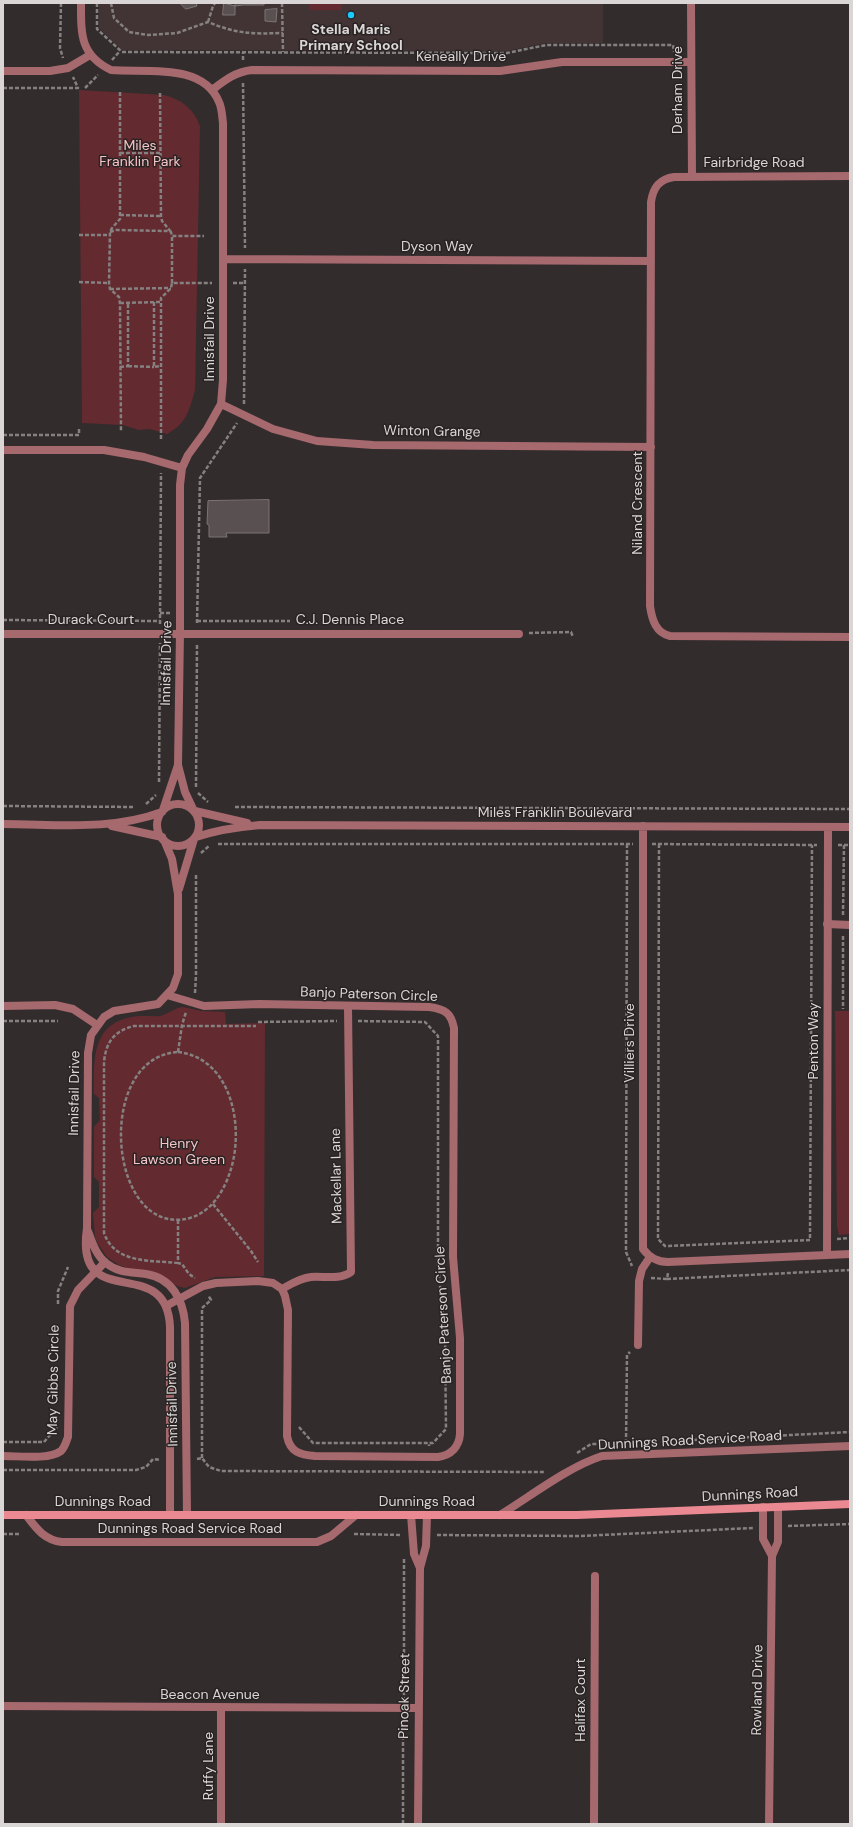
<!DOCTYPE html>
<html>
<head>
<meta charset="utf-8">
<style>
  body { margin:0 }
  #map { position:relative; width:853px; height:1827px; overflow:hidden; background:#332c2d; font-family:"DM Sans",sans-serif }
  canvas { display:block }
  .frame { position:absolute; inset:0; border:4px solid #dad6d6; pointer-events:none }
</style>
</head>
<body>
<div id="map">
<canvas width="853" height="1827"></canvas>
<div class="frame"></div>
</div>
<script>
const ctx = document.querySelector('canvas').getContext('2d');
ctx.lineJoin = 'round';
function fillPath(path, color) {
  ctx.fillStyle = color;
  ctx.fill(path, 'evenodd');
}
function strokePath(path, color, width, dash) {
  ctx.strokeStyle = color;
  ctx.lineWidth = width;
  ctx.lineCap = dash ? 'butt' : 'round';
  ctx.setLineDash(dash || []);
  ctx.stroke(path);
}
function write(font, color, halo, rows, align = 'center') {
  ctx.font = font + ' "DM Sans",sans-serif';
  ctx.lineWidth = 3;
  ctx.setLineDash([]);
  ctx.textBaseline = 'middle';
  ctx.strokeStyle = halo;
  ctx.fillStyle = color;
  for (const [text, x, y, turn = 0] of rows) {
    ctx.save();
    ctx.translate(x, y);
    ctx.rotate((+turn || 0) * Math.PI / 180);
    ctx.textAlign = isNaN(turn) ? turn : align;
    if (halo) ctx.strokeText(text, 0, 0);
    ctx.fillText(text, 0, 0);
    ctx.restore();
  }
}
fillPath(new Path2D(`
  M99 3H603V43H545L507 51 122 50 99 28Z`), '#423435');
fillPath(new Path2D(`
  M309 3H342V10H309Z
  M79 90 164 95C181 99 194 109 200 126L195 390C189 411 187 423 167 434L150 429 139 430 123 425 82 423Z
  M183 1007 201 1011 225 1012 226 1024 265 1023 264 1276 215 1277 185 1288 177 1286 154 1272 130 1269 119 1265 107 1257 98 1244 95 1237 93 1213 99 1207V1182L94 1177V1127L100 1120 99 1098 94 1094C94 1061 91 1024 132 1017 141 1015 151 1017 160 1016 168 1014 174 1008 183 1007Z
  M835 1011H850V1234L839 1235 837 1226Z`), '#632a30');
const building = new Path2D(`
  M180 3H196L197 6 186 9Z
  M224 3 235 6V15H223Z
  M236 3H264V5H243L235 6Z
  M277 9 276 22 265 21V10Z
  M269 500V533H226L227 537H209V525L207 524 208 501Z`);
fillPath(building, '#585051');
strokePath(building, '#7d7575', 1);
strokePath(new Path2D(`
  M61 3 60 48 63 58
  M97 3V29L122 52 507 53 546 45H673L674 52
  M111 3 114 18 129 32 148 35 177 33 208 22C237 34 252 34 283 33
  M282 3 283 52
  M208 22 213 6 215 3
  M112 60 120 51
  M243 60V52
  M243 83 245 248
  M3 88H78L73 77
  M85 88 98 75
  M120 92V219L112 228 110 232 109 283 110 289 119 297 120 304 121 431
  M160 93 161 216 162 221 171 232
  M120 153H161
  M120 215 161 216
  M110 232 116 230 167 231 171 232 172 236H204
  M79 235H109
  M79 282 109 283
  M172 283V236
  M233 283H245
  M110 289 171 288
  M154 302V367L161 366
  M120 303 161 302
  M128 366 154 367
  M120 367 128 366V303
  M244 404 245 269
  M3 435H79V429
  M161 439V298L171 288 172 283H212
  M160 613H171
  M3 620 160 621
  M197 621H290
  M197 623 200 478 237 423
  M160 624 161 473
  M529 633 571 632 573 637
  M159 782 160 643
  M196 787 197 644
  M198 793 208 802
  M146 804 156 795
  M3 806 134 807
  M235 807 850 809
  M218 844H633
  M627 844 626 1231V1252L632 1266
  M652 844 817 845
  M659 844 658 1239 665 1246H669L810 1240 812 845
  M838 845H850
  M201 853 209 846
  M843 915 844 845
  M843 936V1009
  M195 993 196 975V874
  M3 1021H58
  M358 1021 425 1022 438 1036V1265L445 1336 446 1429 433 1443H429V1446
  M258 1022 337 1021
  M178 1052 182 1025 186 1012
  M178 1052C232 1058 245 1128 230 1172 224 1191 211 1212 190 1218 108 1240 93 1057 178 1052Z
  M213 1204 251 1251 258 1262
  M178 1220V1263L182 1264 189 1274 195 1278
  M837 1239 850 1238
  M178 1263C150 1260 115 1264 104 1233V1062C106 1042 114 1031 134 1026H256
  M651 1278 667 1279 668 1273
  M667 1279 850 1270
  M58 1304V1291L68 1267
  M299 1427 313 1443H429
  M693 1440 850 1432
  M3 1442H38
  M38 1442H44L57 1427
  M626 1443 627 1355 630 1352
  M577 1453 591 1444H600
  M202 1458V1308L211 1300 208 1295
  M197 1459 202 1458 209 1467 221 1471 545 1472
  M3 1470H136L146 1467 153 1459 160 1460
  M788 1526 850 1524
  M3 1534H19
  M354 1534 402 1535
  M437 1535 580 1536 753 1528
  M404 1559V1698
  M403 1824V1717`), '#868181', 2.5, [4, 2]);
strokePath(new Path2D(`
  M827 924 850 925
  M282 1289C291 1284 300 1278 311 1277 324 1276 340 1280 351 1272L348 1007
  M638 1345 639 1281 642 1269 650 1257
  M26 1515C36 1528 44 1540 62 1542H317L331 1536 356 1515
  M500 1515C531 1496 568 1467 602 1456L850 1446
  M221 1824V1708`), '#a6696e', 8);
strokePath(new Path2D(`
  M81 3C81 34 80 55 111 70 145 73 203 62 219 102 222 108 222 116 223 123V380L221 404 207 429 188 455 182 468 180 485V632L178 765 185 792 193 809
  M691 3 692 176
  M3 71H50L68 68 90 55
  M212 90C225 80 235 72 252 70L500 71 562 62H691
  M850 176 674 177C659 179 653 188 651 202L650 606C652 620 656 633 670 636L850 637
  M223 259 651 261
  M221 404 273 429 317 441 373 445 651 447
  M3 450H104L144 457 182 468
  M3 634H519
  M157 825a21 21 0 1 1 42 0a21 21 0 1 1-42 0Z
  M163 810 178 765
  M195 811 247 823
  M3 824C56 824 111 831 162 812
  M112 826 162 837
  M643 826V1249C650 1258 657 1262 668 1262L850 1254
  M196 837C217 830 237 827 260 825L850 827
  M164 840 172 859 178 894V974L173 988 158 1004 114 1011 104 1017 91 1035 88 1053 87 1228C74 1316 167 1251 170 1327V1515
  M179 889 194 839
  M3 1006 55 1005 73 1009 97 1025
  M88 1231C92 1242 96 1255 106 1263 118 1273 131 1272 146 1274 172 1278 183 1300 185 1323L187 1515
  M827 1255 828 827
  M166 1306 203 1286 216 1283 258 1281 273 1283 282 1289 285 1296 288 1310 287 1436C290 1452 300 1455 315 1456L438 1457C451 1455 459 1447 460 1434V1338L453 1257 454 1028C451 1013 445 1009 429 1007L259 1004 204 1006 167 995
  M3 1456C18 1456 49 1460 61 1451 65 1447 66 1442 68 1437L70 1306 78 1290 105 1262
  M763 1507V1539L772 1556
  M411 1515 414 1554 420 1568
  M3 1706 417 1708
  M418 1824 420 1568 426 1546 427 1515
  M594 1824 595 1576
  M769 1824 772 1556 778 1542V1507`), '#a6696e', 8);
strokePath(new Path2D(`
  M3 1515H577L850 1504`), '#ea8991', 8);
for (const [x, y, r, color] of [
  [351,15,4,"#1acafc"]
]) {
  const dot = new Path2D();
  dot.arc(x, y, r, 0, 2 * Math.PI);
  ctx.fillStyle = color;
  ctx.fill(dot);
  strokePath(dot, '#292323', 1.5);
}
write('bold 14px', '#dad6d6', '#292323', [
  ["Stella Maris",351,30],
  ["Primary School",351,46]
]);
write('14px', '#dad6d6', '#292323', [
  ["Keneally Drive",461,57],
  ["Derham Drive",678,90,-90],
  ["Fairbridge Road",754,163],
  ["Dyson Way",437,247],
  ["Innisfail Drive",210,339,-90],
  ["Winton Grange",432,432,1],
  ["Niland Crescent",638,503,-90],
  ["Durack Court",91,620],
  ["C.J. Dennis Place",350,620],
  ["Innisfail Drive",167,663,-89],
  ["Miles Franklin Boulevard",555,813],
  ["Banjo Paterson Circle",369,995,2],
  ["Penton Way",814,1041,-90],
  ["Villiers Drive",630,1043,-90],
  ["Innisfail Drive",75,1093,-89],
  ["Mackellar Lane",337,1176,-91],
  ["Banjo Paterson Circle",444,1315,-93],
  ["May Gibbs Circle",54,1380,-89],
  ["Innisfail Drive",173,1404,-91],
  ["Dunnings Road Service Road",690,1441,-3],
  ["Dunnings Road",750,1495,-3],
  ["Dunnings Road",103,1502],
  ["Dunnings Road",427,1502],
  ["Dunnings Road Service Road",190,1529],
  ["Rowland Drive",758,1690,-89],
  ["Beacon Avenue",210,1695],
  ["Pinoak Street",405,1696,-89],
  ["Halifax Court",581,1700,-90],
  ["Ruffy Lane",209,1766,-90]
]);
write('14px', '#f6c3c6', '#292323', [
  ["Miles",140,146],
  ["Franklin Park",140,162],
  ["Henry",179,1144],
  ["Lawson Green",179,1160]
]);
</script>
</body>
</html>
